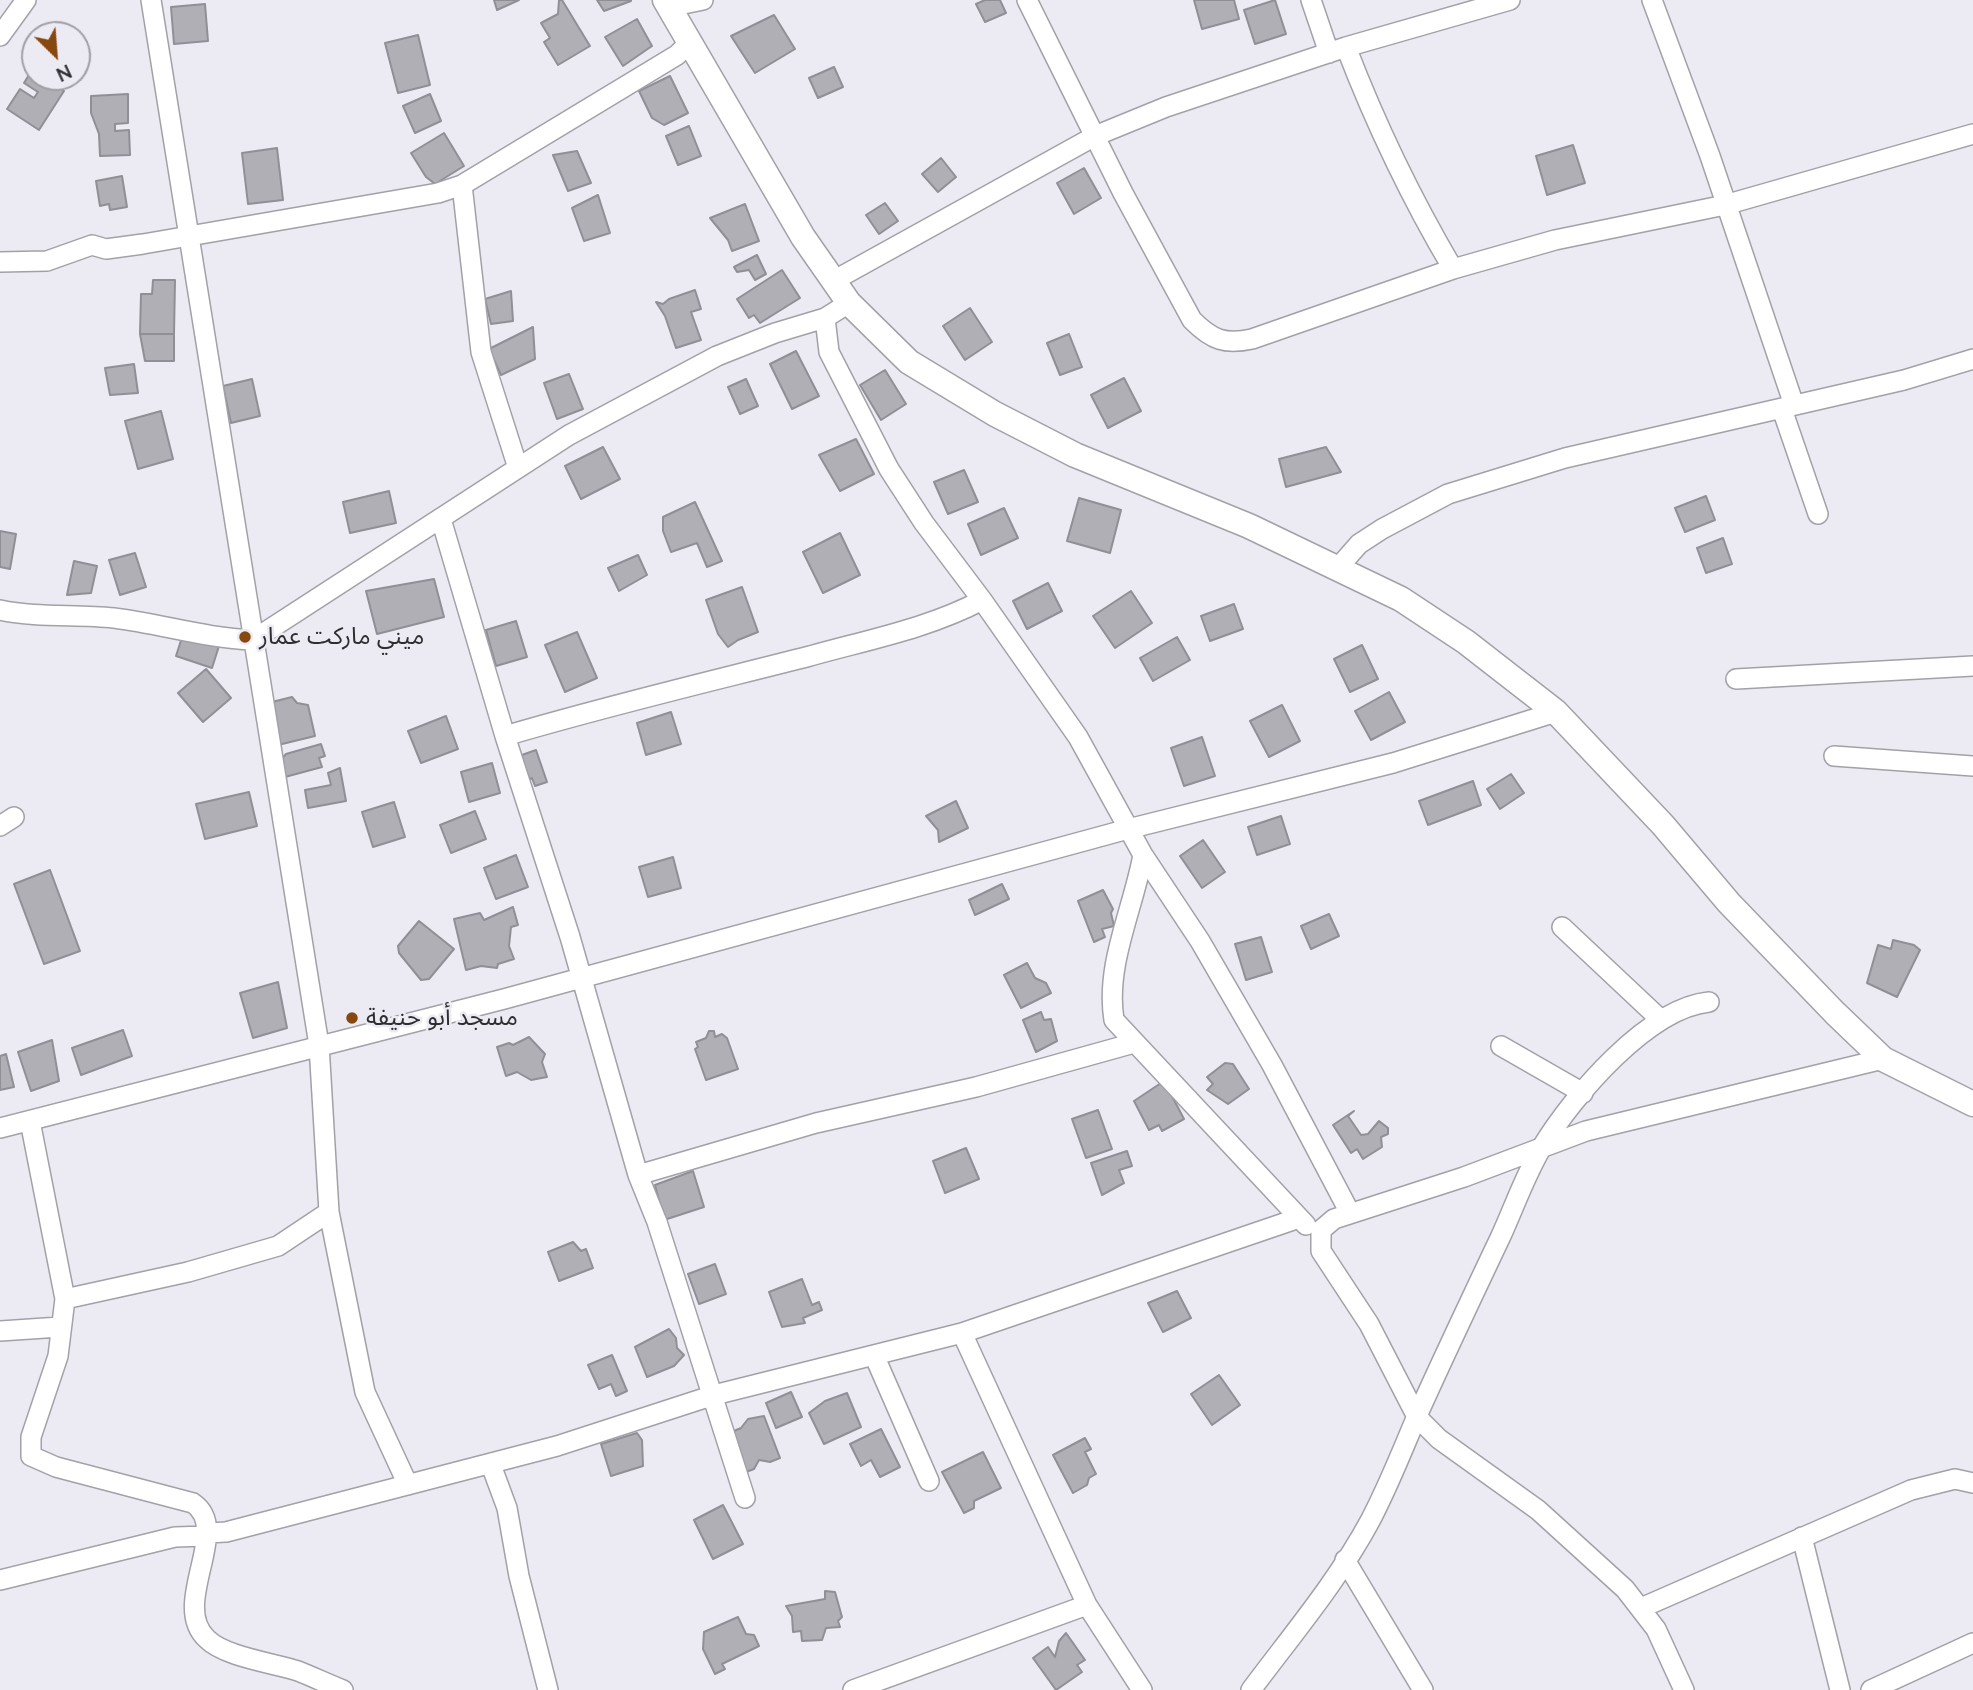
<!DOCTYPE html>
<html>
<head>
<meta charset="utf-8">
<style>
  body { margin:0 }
  #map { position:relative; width:1973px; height:1690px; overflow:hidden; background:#ecebf3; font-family:Mulish,sans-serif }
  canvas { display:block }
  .north { position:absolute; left:21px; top:21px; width:70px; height:70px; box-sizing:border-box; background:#ecebf3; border:2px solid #a09fa5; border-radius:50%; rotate:155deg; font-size:19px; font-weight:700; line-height:28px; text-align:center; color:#2e2e31 }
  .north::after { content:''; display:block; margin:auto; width:24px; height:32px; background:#87480f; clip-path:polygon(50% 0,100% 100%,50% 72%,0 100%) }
</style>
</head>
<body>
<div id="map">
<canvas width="1973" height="1690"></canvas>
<div class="north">N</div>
</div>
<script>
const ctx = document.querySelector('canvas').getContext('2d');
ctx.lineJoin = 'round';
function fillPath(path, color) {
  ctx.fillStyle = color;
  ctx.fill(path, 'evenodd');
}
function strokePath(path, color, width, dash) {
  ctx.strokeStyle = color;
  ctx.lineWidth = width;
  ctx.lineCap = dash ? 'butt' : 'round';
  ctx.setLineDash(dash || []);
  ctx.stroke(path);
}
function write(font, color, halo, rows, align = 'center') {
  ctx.font = font + ' Mulish,"Noto Sans Arabic",sans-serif';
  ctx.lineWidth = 5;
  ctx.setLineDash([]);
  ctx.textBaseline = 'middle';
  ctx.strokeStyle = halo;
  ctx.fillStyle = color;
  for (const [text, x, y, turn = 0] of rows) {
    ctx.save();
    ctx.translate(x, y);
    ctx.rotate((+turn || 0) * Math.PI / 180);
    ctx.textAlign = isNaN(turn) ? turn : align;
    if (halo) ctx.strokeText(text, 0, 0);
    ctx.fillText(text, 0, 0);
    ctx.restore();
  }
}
const building = new Path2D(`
  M494 0H519L497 10Z
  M559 0H562L590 46 558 65 544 42 550 38 541 23 558 14Z
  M597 0H631V1L604 11Z
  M985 0H1000L1006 13 985 22 976 4Z
  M1194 0H1234L1239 19 1202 29Z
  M1275 0 1286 34 1255 44 1244 10Z
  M205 4 208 41 174 44 171 7Z
  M774 15 795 49 755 73 731 36Z
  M637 19 652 46 623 66 605 37Z
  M418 35 430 85 398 93 385 43Z
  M834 67 843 87 818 98 809 78Z
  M32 70 35 77H43L64 91 39 130 7 109 20 89 34 98 38 92 24 83Z
  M670 76 688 113 664 125 652 118 639 91Z
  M128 94V123L115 124V131L129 130 130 155 100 156 99 134 91 113V96Z
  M430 94 441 121 415 133 403 106Z
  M689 126 701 156 678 165 666 136Z
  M444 133 464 166 435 184 426 177 411 153Z
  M1573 145 1585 183 1547 195 1536 156Z
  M277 148 283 200 248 204 242 153Z
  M577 151 591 183 568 191 553 155Z
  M941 158 956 177 938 192 922 174Z
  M1084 168 1101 198 1074 214 1057 183Z
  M122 176 127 207 110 210 109 204 100 206 96 181Z
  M598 195 610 233 584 241 572 208Z
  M885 203 898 221 879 234 866 215Z
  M745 204 759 241 732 251 728 240 710 218Z
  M757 255 766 274 755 280 749 270 737 272 734 267Z
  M782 270 800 298 760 323 754 315 749 318 737 299Z
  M153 280H175L174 334H140L141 294H152Z
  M695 290 701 309 691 312 701 340 676 348 665 316 656 302 663 304 669 299Z
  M511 291 513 321 491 324 485 299Z
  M970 308 992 342 965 360 943 326Z
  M533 327 535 359 501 375 489 349Z
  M140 334H174V361H145Z
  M1069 334 1082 367 1060 375 1047 343Z
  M796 351 819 396 792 409 770 364Z
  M134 364 138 393 110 395 105 368Z
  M885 370 906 404 881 420 860 385Z
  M569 374 583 409 557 419 544 383Z
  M1124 378 1141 411 1108 428 1091 395Z
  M252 379 260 416 231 423 223 386Z
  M746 379 758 406 740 414 728 387Z
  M161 411 173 459 138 469 125 421Z
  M856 439 874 474 840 491 819 455Z
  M603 447 620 479 581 499 565 466Z
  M1326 447 1341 472 1286 487 1279 459Z
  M964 470 978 502 948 514 934 482Z
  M389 491 396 523 350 533 343 502Z
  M1706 496 1715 520 1685 532 1675 508Z
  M1079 498 1121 510 1110 553 1067 541Z
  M695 502 722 561 707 567 697 543 671 552 663 531V517Z
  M1004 508 1018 538 981 555 968 524Z
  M0 531 16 534 10 569 0 567Z
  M840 533 860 575 823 593 803 552Z
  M1723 538 1732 564 1706 573 1697 548Z
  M135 553 146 587 120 595 109 560Z
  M638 555 647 575 619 591 608 568Z
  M74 561 97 566 91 593 67 595Z
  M434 579 444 617 377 634 366 591Z
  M1048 583 1062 611 1027 629 1013 601Z
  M742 587 758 632 738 640 728 647 718 634 706 600Z
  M1131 591 1152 623 1115 648 1093 616Z
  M1234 604 1243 629 1210 641 1201 616Z
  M516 621 527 657 496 666 486 630Z
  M577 632 597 678 565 692 545 645Z
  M183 634 219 646 212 668 176 656Z
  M1177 637 1190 660 1153 681 1140 658Z
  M1362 645 1378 679 1350 692 1334 659Z
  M206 669 231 698 203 722 178 693Z
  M1389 692 1405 722 1371 740 1355 711Z
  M292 697 297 703 308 705 315 736 278 745 268 703Z
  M1282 705 1300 741 1269 757 1250 721Z
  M671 712 681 744 646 755 637 723Z
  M446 716 458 749 421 763 408 731Z
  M1202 737 1215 776 1184 786 1171 748Z
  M321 744 325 756 319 758 322 767 285 777 280 761 286 754Z
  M536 750 547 782 535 786 532 778 528 780 519 756Z
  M492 763 500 793 469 802 461 772Z
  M340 768 346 801 308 808 305 790 331 785 328 773Z
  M1511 774 1524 793 1500 809 1487 789Z
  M1473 781 1481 805 1428 825 1419 801Z
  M249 792 257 826 205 839 196 804Z
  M956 801 968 828 939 842 938 830 926 816Z
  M394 802 405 837 373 847 362 812Z
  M475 811 486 839 451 853 440 825Z
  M1281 816 1290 844 1257 855 1248 827Z
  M1203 840 1225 872 1202 888 1180 856Z
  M516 855 528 887 496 899 484 868Z
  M673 857 681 888 648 897 639 867Z
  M50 870 80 951 44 964 14 884Z
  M1002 884 1009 899 975 915 969 900Z
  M1103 890 1113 909 1111 913 1114 926 1102 929 1105 937 1094 942 1078 901Z
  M513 907 518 925 511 927 509 946 514 959 498 964 497 968 481 966 466 970 454 919 480 913 484 920Z
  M1329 914 1339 936 1311 949 1301 926Z
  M419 921 454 949 429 979 421 980 399 953 398 946Z
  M1261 937 1272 972 1246 980 1235 944Z
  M1893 940 1914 945 1920 950 1897 997 1867 983 1878 945 1891 949Z
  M1027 963 1035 978 1046 983 1051 993 1021 1008 1004 975Z
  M278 982 287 1028 253 1038 240 993Z
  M1041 1012 1044 1020 1051 1019 1057 1041 1036 1052 1023 1020Z
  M123 1030 132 1056 81 1075 72 1048Z
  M709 1031H714L715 1037 722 1034 727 1038 738 1069 706 1080 695 1049 698 1047 696 1042 706 1038Z
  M529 1037 545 1054 542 1062 547 1077 531 1080 517 1072 506 1076 497 1047 509 1043 513 1045Z
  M52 1040 59 1081 31 1091 18 1052Z
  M6 1054 14 1087 0 1090V1056Z
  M1225 1063 1233 1064 1249 1089 1228 1104 1207 1090 1213 1084 1207 1077Z
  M1164 1081 1184 1119 1162 1131 1159 1125 1149 1130 1134 1101Z
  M1098 1110 1112 1149 1086 1158 1072 1119Z
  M1354 1111 1348 1116 1361 1135 1368 1134 1379 1121 1388 1128V1134L1381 1137 1382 1147 1363 1159 1357 1149 1351 1153 1333 1125Z
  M966 1148 979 1179 945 1193 933 1161Z
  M1127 1151 1132 1166 1119 1170 1124 1183 1102 1195 1091 1163Z
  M693 1171 704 1207 664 1220 655 1185Z
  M573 1242 581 1251 586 1249 593 1268 559 1281 548 1252Z
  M715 1264 726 1294 699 1304 688 1274Z
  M802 1279 812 1305 819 1302 822 1310 803 1318 805 1323 782 1327 769 1292Z
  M1177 1291 1191 1318 1163 1332 1148 1303Z
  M669 1329 676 1338 677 1348 684 1355 674 1366 647 1377 635 1347Z
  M612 1355 627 1391 616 1396 611 1384 599 1389 588 1365Z
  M1219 1375 1240 1405 1212 1425 1191 1394Z
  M791 1392 802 1417 776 1428 766 1403Z
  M847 1393 861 1427 824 1444 809 1413 825 1401Z
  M764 1416 780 1458 770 1462 759 1460 754 1469 746 1472 729 1433 741 1428 748 1419Z
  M881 1429 900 1467 880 1477 871 1460 861 1466 850 1444Z
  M637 1433 642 1440 643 1466 611 1476 601 1444Z
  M1085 1438 1091 1449 1085 1452 1096 1474 1089 1478 1087 1485 1073 1493 1053 1455Z
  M983 1452 1001 1488 974 1501V1508L964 1513 942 1472Z
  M723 1505 743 1544 713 1559 694 1520Z
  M825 1591 835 1592 842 1617 838 1621 840 1627 826 1628 822 1640 802 1641 801 1631 793 1632 792 1616 786 1606 825 1599Z
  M738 1617 746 1634 754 1635 759 1646 722 1664 725 1669 715 1674 703 1649 704 1632Z
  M1066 1633 1085 1660 1077 1665 1082 1672 1056 1690 1033 1658 1048 1647 1055 1657 1059 1641Z`);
fillPath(building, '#b0afb6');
strokePath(building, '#8f8f96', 2);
const minor = new Path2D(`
  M151 0 319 1045 329 1212 365 1392 408 1485
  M1027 0 1123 193 1192 320C1212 340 1225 345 1252 339L1453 269
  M1311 0 1329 53
  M1652 0 1710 156 1794 405
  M669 7 703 0
  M0 36 26 0
  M1346 47C1376 125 1411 198 1453 269L1555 240 1725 205 1973 134
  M462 185 481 352 518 468
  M0 262 47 261 92 245 106 249 143 244 438 193 462 185 677 55 690 42
  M833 281 1095 136 1166 107 1346 47 1510 0
  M825 318 829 352 889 469 924 523 982 600 1078 737 1143 855 1200 941 1272 1065 1350 1213
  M1782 409 1818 514
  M441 519 505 736 570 937 638 1175 657 1222 745 1498
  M1337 569 1359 544 1382 529 1448 494 1565 458 1904 380 1973 359
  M0 610C37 618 76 614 114 618 161 624 206 638 253 640L569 435 717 356 775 333 825 318 849 303
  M1736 679 1973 666
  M505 736C606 706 708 682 810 656 867 640 930 628 982 600
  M1834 756 1973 766
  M0 826 14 817
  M1143 855C1133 910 1105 965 1114 1020L1306 1225
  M1562 927 1661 1020
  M1501 1046 1583 1093
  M30 1121 65 1299 58 1356 31 1437V1456L56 1467 193 1503C233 1530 169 1604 207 1639 225 1657 274 1663 298 1671 313 1677 328 1684 343 1690
  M0 1128 504 999 1128 829 1393 763 1556 712
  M638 1175 816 1123 976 1087 1134 1043
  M65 1299 188 1272 278 1246 329 1212
  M0 1331 60 1327
  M962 1333 1087 1605 1142 1690
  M874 1355 929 1481
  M491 1465 507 1508 519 1576 548 1690
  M207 1533 226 1532 557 1446 714 1395 962 1333 1299 1218
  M1802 1537 1840 1690
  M1345 1560 1423 1690
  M0 1580 175 1537 206 1536
  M1641 1608 1911 1490 1955 1479 1973 1483
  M853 1690 1087 1605
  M1251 1690C1292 1635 1337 1582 1370 1521 1388 1487 1402 1451 1417 1416 1444 1356 1472 1297 1500 1238 1514 1208 1525 1175 1542 1147 1573 1096 1648 1008 1709 1002
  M1684 1690 1656 1629 1625 1589 1538 1510 1439 1439 1417 1417 1369 1324 1321 1251V1230L1334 1219 1464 1177 1586 1131 1883 1059
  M1871 1690 1973 1643`);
const major = new Path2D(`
  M665 0 803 237 849 303 909 362 995 414 1075 455 1249 526 1401 599 1466 642 1556 712 1663 825 1729 903 1835 1013 1883 1059 1973 1104`);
strokePath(minor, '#a2a1a8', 22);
strokePath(major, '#a2a1a8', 27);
strokePath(minor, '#fff', 19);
strokePath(major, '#fff', 24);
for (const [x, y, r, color] of [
  [245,637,7,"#87480f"],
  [352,1018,7,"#87480f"]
]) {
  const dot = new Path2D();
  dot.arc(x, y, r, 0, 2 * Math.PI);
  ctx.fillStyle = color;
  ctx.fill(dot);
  strokePath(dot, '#ecebf3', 2.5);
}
write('24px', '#2e2e31', '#ecebf3', [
  ["ميني ماركت عمار",259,637],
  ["مسجد أبو حنيفة",366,1018]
], 'left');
</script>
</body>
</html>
